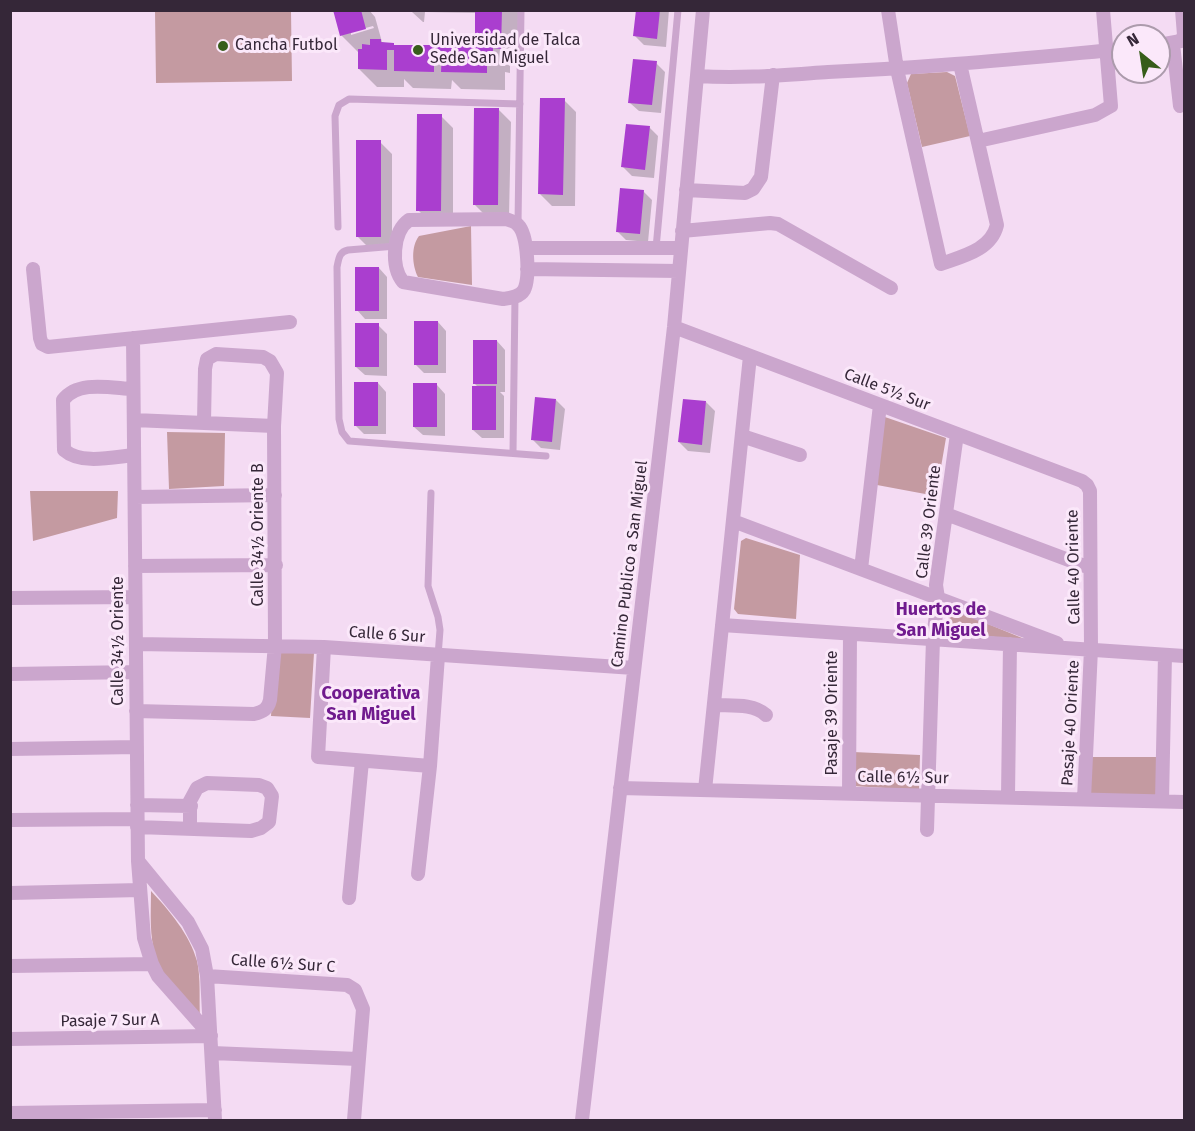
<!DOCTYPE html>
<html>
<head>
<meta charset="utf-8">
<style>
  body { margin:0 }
  #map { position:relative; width:1195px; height:1131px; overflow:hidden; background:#f4dbf3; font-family:"Fira Sans",sans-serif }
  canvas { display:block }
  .frame { position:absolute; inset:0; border:12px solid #352738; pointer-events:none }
  .north { position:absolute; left:1111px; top:24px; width:60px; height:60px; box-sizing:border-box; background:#fbe8fa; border:2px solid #ac9bac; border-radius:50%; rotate:330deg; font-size:16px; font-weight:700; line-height:24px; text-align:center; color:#352738 }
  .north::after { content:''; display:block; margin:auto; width:21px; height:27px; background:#375d1a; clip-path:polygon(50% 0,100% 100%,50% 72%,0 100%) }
</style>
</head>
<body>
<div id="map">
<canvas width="1195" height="1131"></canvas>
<div class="frame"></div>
<div class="north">N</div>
</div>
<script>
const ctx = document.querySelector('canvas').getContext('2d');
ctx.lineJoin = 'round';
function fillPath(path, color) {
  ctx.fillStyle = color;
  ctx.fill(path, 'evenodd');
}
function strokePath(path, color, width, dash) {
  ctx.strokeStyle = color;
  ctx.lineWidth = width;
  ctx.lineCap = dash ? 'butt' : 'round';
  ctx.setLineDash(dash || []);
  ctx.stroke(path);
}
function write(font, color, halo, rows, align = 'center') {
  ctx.font = font + ' "Fira Sans",sans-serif';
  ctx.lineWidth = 6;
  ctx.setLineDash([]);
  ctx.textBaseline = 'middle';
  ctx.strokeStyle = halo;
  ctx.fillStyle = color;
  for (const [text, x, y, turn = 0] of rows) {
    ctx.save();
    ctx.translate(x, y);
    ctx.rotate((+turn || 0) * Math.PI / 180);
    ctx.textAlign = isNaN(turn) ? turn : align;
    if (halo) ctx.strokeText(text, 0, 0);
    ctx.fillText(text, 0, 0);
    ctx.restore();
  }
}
fillPath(new Path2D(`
  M155 11H291L292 81 156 83Z
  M947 72 955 76 970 136 922 147 907 83 911 74Z
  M471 226 472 285 418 277C412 265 411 246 419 236Z
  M882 416 946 438 936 496 877 485Z
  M167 432 225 433 224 486 169 489Z
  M30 491H118L117 518 33 541Z
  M746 538 800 555 796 619 738 614 734 609 741 541Z
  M954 610 1027 640 953 633 946 628 949 613Z
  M275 651 314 653 310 718 271 716Z
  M853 752 920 755 919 790 852 786Z
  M1091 757H1159L1158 797 1089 795Z
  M151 891C169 910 190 935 197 961 201 978 199 1000 200 1018 185 999 163 980 156 957 149 936 151 913 151 891Z`), '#c49aa1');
fillPath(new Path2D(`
  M334 10H369L375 17 382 42 395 46 434 47 443 42 448 47H461L476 37 477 13 425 12 424 22H423L412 12 382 10H519L518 66H510V73L505 72V90L461 89 452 80 451 89 413 88 404 79V87H377L359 69 360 54 341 35ZM373 26 374 28 351 35V32Z
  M638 10H669L666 47 644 45 635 36Z
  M656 63 665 72 661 113 639 111 630 103Z
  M564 100 576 112 575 206H552L540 194Z
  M499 110 511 122 509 216H486L474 204Z
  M441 116 453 128V222H430L418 210Z
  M649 127 658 136 654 178 632 176 623 167Z
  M380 142 392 154V248H369L357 236Z
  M643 191 652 200 648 242 626 240 617 231Z
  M379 268 387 277V319H365L357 310Z
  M438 322 446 331V373H424L415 364Z
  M378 325 387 334V376L365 375 356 367Z
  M497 341 505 350V392H500L504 396V438H482L473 430 479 388 474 383Z
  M378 383 386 392V434H364L355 425Z
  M437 385 445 394V436L423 435 414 427Z
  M556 400 565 409 560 450 541 448 532 439Z
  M706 402 715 411 710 453 688 451 679 442Z`), '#0003');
fillPath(new Path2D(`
  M333 10H361L366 29 340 36Z
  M475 10H502L501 49 493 48V55H487V73L441 72 442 51H434V72L394 71V50H387V70L358 69V49H362V44L370 45V39H381V42L394 43V45H433V40L444 41V45H460V35H475Z
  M636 10H660L657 39 633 36Z
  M633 59 657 61 652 105 628 103Z
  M540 98H565L563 195 538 194Z
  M474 108H499L498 205H473Z
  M417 114H442L441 211H416Z
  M626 124 650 126 645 170 621 167Z
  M356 140H381V237H356Z
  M620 188 644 190 640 234 616 232Z
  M355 267H379V311H355Z
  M414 321H438V365H414Z
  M355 323H379V367H355Z
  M473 340H497V384H473Z
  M354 382H378V426H354Z
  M413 383H437V427H413Z
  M472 386H496V430H472Z
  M535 397 556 399 552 442 531 440Z
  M683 399 706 401 702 445 678 442Z`), '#aa3ecf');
strokePath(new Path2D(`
  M518 224 521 10
  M338 227 335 116 339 105 349 99 520 104
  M396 246 348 250C339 252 339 258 337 267L339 419 342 432 349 441 546 456
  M656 248 678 10
  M513 453 515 297
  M431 493 428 586 438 617 440 630 438 656`), '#cba6cd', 7);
strokePath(new Path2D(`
  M888 10 897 69 941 264C963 256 991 250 997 225L960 64
  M1173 44 1180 106
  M1159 45 1181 41 1184 35 1182 10
  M697 76C741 79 784 75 828 72 927 68 1025 58 1123 49
  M978 141 1095 115 1111 106 1103 10
  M686 190 745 193 753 189 761 177 773 75
  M506 219C509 220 516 222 518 225 528 235 530 278 524 290 520 297 511 298 503 299L403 282C391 267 392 232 409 220Z
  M682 231 770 223 778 224 891 288
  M527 248H681
  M33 269 40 338 42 344 48 347 290 322
  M527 269 679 271
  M674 327 1082 481 1087 485 1090 491 1091 649 1084 799
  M133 338 138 861 144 938 152 964 158 976 211 1036
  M133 389C111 388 78 380 63 400L64 450C81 465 113 457 134 455
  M134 420 274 426
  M742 436 800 455
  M135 497 275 495
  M946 514 1090 568
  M733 521 1057 643
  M135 566 276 565
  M861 569 880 405
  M10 598 135 597
  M722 625 1184 656
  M136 644 324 647 634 668
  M324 647 318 757 430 766
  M10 674 136 672
  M714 705C731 706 753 703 766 715
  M136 711 254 714C263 712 268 709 270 700L275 645 274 426 277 373 270 361 263 357 216 354 207 359 205 369 204 422
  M10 749 137 747
  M620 788 1184 802
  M705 790 750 356
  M849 793 850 634
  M1008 796 1010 644
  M1162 801 1165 655
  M137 805 191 806
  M10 820 137 819
  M137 827 251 831 261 828 269 822 272 796 267 788 259 785 207 783 197 788 190 801V828
  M927 830 933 639 938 598 936 585 957 434
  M138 861 188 922 202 949 207 976 215 1120
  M418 874 430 766 438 656
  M10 893 140 890
  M349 898 362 761
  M10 966 152 964
  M207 976 347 985 355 990 363 1009 354 1120
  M10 1039 211 1036
  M212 1053 358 1059
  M10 1113 215 1110
  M582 1120 674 327 703 10`), '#cba6cd', 14);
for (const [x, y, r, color] of [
  [223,46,6,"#375d1a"],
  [418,50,6,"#375d1a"]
]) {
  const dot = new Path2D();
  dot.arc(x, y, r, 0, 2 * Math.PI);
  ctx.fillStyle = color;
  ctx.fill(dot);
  strokePath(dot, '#fbe8fa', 2);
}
write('16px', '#352738', '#fbe8fa', [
  ["Universidad de Talca",430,41],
  ["Sede San Miguel",430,59],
  ["Cancha Futbol",235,46]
], 'left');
write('16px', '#352738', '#fbe8fa', [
  ["Calle 5½ Sur",887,390,21],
  ["Calle 39 Oriente",929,522,-83],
  ["Calle 34½ Oriente B",259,535,-90],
  ["Camino Publico a San Miguel",630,564,-83],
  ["Calle 40 Oriente",1074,567,-91],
  ["Calle 6 Sur",387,635,4],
  ["Calle 34½ Oriente",119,641,-90],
  ["Pasaje 39 Oriente",833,713,-90],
  ["Pasaje 40 Oriente",1071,723,-87],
  ["Calle 6½ Sur",903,778,1],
  ["Calle 6½ Sur C",283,964,4],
  ["Pasaje 7 Sur A",110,1021,-1]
]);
write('bold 18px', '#701a8e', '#fbe8fa', [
  ["Huertos de",941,610],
  ["San Miguel",941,631],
  ["Cooperativa",371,694],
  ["San Miguel",371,715]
]);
</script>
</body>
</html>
